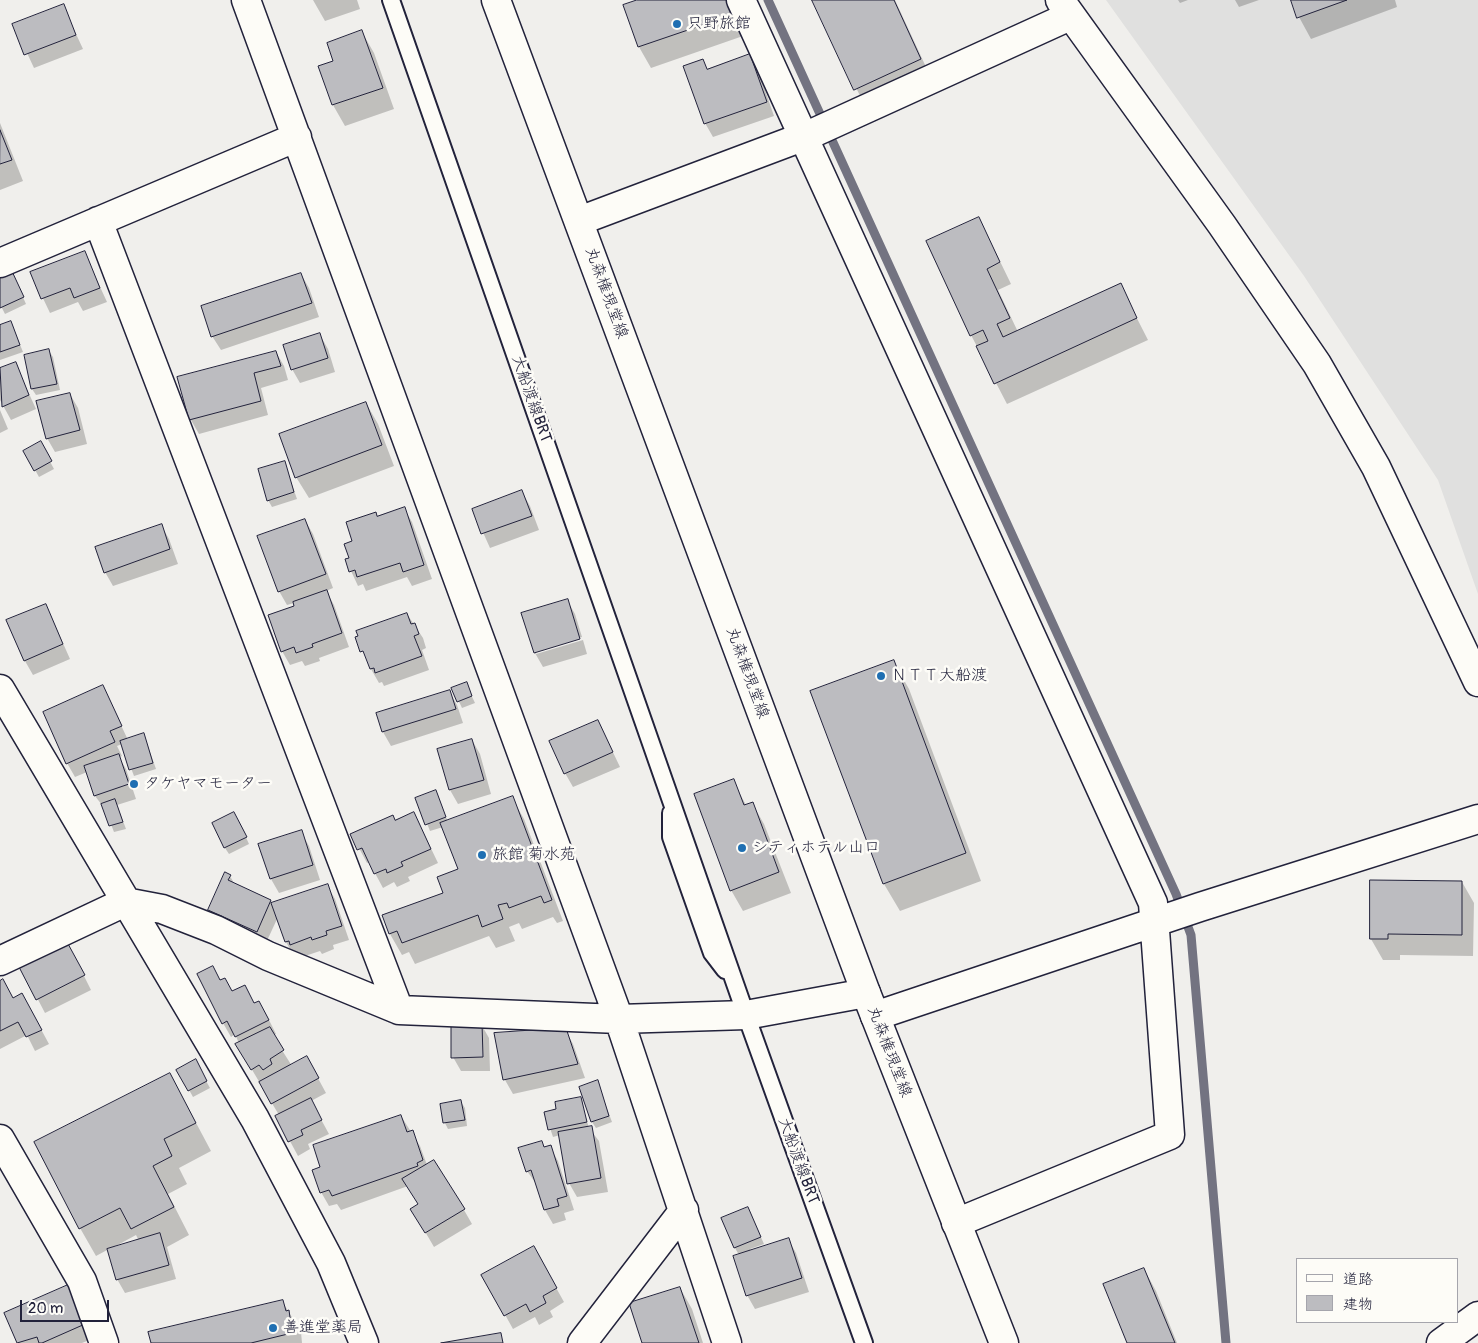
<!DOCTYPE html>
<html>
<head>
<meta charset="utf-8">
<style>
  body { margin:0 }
  #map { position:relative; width:1478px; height:1343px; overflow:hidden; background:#f0efec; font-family:Pangolin,"Klee One",sans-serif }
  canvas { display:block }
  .legend { position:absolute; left:1296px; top:1258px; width:162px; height:65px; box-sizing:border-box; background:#fdfcf7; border:1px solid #a5a5ac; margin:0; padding:6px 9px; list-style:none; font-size:15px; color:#22223b }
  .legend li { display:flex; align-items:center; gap:10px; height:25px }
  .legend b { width:25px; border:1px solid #a5a5ac }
  .scale { position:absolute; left:20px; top:1300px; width:89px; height:22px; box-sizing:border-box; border:2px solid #22223b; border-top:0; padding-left:6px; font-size:15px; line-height:18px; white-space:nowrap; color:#22223b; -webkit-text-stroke:4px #fdfcf7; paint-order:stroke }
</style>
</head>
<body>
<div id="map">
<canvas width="1478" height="1343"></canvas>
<ul class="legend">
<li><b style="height:6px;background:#fdfcf7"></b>道路</li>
<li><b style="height:14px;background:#bcbcc0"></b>建物</li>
</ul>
<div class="scale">20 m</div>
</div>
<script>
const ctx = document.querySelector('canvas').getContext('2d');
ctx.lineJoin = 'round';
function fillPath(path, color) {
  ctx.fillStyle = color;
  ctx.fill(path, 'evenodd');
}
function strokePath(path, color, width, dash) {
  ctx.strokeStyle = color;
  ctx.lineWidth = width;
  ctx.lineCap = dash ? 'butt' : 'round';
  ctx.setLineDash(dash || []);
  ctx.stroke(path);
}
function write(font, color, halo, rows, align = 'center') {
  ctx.font = font + ' Pangolin,"Klee One",sans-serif';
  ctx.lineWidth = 5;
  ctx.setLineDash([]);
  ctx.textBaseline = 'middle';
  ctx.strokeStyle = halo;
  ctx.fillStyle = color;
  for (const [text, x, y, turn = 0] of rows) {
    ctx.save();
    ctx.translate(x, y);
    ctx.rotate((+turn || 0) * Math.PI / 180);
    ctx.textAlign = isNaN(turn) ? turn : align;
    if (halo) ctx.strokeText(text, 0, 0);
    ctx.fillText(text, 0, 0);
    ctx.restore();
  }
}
fillPath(new Path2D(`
  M1106 0H1478V594L1438 480 1304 276Z`), '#e0e0df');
fillPath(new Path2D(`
  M313 0H357L360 9 325 21Z
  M641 0H730L743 36 651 68 639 47Z
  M813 0H895L932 80 867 110Z
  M1178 0H1188L1180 3Z
  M1235 0H1259L1239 7Z
  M1292 0H1395L1397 7 1311 39 1299 17Z
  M63 6 83 49 34 68 14 25Z
  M362 32 374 53 394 109 345 126 333 105 319 67 334 62Z
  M750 56 758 70 774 116 713 137 705 123 703 61 708 70Z
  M0 123 23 181 0 190Z
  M979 218 1011 284 998 290 1018 332 1120 285 1148 340 1007 404 971 335Z
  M84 252 107 302 83 311 78 302 50 313 31 273Z
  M301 274 309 288 319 317 221 350 212 336Z
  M13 275 26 304 5 314 0 304Z
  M11 322 23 352 0 360V326Z
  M320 335 328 349 335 372 300 383 292 369Z
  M49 351 53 357 60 390 36 395 32 389 25 356Z
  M276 352 284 366 288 380 261 388 268 415 199 434 191 420 179 378Z
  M15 363 36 409 11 420 0 400V370Z
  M70 394 78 408 87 444 55 452 47 438Z
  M366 403 378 424 394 466 309 498 296 477Z
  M0 410 8 429 0 433Z
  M40 443 54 469 39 477 25 452Z
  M284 462 297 499 272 507 268 500Z
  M522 492 530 506 539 530 490 548 473 510Z
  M404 508 412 522 432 579 412 586 407 577 366 591 363 584 358 586 346 560 350 559 354 541 376 513 378 517Z
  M305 520 313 534 333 588 326 591 334 605 349 647 319 658 320 661 305 666 302 661 290 665 282 651 296 607 294 603 287 605 279 591Z
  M161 525 169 539 178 564 113 586 105 572Z
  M567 600 575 614 582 637 536 651V654L583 640 587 654 543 667 535 653 523 614Z
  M46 605 70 659 33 675 25 661Z
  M407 614 423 638 426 648 422 650 429 670 384 686 382 682 379 683 371 669 357 638Z
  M893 661 909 689 981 881 900 911 884 884Z
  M466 684 475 703 462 708 453 689Z
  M103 687 128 740 144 735 156 769 134 776 122 744 117 746 122 756 119 757 126 769 136 799 117 805 126 829 114 832 105 809 95 796 87 772 75 777 67 763Z
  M449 691 457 705 463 723 391 746 383 732 377 713Z
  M598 721 620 767 573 787 565 773Z
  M472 740 480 754 491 794 458 804 450 790 439 750Z
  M733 781 746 805 752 803 764 824 791 893 743 911 731 890Z
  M436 792 448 822 512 798 524 819 563 921 557 923 553 917 522 929 519 923 509 927 515 941 496 948 489 936 415 964 409 952 402 955 390 934 384 916 444 893 459 870 443 827 430 831 417 798Z
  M414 813 438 863 408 877 410 881 397 887 394 882 383 888 369 862 367 863 352 835Z
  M238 820 249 844 229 854 225 848Z
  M301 832 309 846 320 880 279 893 271 879 260 845Z
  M230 876 235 885 271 901 273 904 327 885 335 899 349 940 333 945 334 949 322 954 320 951 299 958 294 956 286 942 278 917 265 945 217 924 209 910Z
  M1462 882 1474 903 1473 956 1400 955V960H1383L1371 939Z
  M75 958 91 990 45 1013 21 967Z
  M0 982 13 1000 30 1009 49 1044 35 1051 27 1035 0 1049Z
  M220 982 232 992 255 1005 267 1016 276 1034 273 1036 292 1066 307 1058 326 1093 311 1101 329 1134 308 1144 310 1149 298 1156 277 1117 279 1115 245 1058 235 1034 231 1037 223 1023Z
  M481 1024 489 1038 490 1071H461L453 1057Z
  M565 1029 573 1044 585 1078 513 1094 505 1080 495 1034Z
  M195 1061 210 1088 193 1097 178 1070Z
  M170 1074 211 1151 179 1168 187 1184 168 1194 189 1235 167 1247 176 1279 125 1293 117 1279 109 1249 96 1256 80 1228ZM136 1235 139 1241 114 1248V1247Z
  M597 1082 612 1122 596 1128 592 1122Z
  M580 1098 589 1128 599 1141 608 1192 577 1197 569 1183 560 1135 553 1137 545 1113 558 1110Z
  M461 1102 465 1108 467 1126 448 1129 445 1123Z
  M401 1116 420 1146 427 1165 464 1210 472 1224 434 1247 420 1223 419 1204 408 1186 341 1210 337 1204 329 1206 321 1192 322 1168Z
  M550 1147 558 1161 574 1210 564 1213 566 1220 553 1224 545 1210 537 1185 527 1171 544 1148Z
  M751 1215 764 1244 750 1249 751 1251 788 1239 796 1253 809 1292 755 1309 747 1295 739 1255 735 1248Z
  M534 1248 564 1302 550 1311 553 1317 539 1325 535 1317 513 1329 483 1275Z
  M1144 1269 1156 1291 1177 1343H1128Z
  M67 1287 92 1339 82 1343H18L6 1314Z
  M680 1288 692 1309 703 1343H644Z
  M282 1301 301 1332 302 1343H152Z`), '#0003');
strokePath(new Path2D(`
  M768 0 1176 894 1191 935 1226 1343`), '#737381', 9);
const building = new Path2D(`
  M637 0H727L732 15 638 47 623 5Z
  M812 0H894L921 59 854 90Z
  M1291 0H1347L1297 18Z
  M64 4 76 35 24 55 12 24Z
  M362 30 383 88 332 105 318 66 333 61 327 43Z
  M750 54 767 102 704 124 683 66 703 59 707 69Z
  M0 130 12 160 0 164Z
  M979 217 1000 262 987 269 1010 318 997 324 1003 337 1121 283 1137 318 994 384 976 346 988 341 983 330 970 336 926 241Z
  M85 251 100 288 74 298 70 288 41 299 30 272Z
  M10 267 24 297 0 308V272Z
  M301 273 312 303 211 337 201 306Z
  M11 321 20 345 0 352V325Z
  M320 333 328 358 291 370 283 345Z
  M49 349 57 384 31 389 24 355Z
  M276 351 281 366 254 373 261 401 189 420 177 377Z
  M16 362 29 395 2 407 0 368Z
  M70 393 80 430 46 439 36 401Z
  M366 402 382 445 295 478 279 434Z
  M41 441 52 461 34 471 23 451Z
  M285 461 294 492 267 501 258 469Z
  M522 490 532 516 481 534 472 509Z
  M405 507 424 565 403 572 400 563 357 577 355 570 349 572 345 559 349 558 344 544 352 541 346 522 376 512 377 516Z
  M305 519 326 574 278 592 257 536Z
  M162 524 170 549 104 573 95 547Z
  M327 590 342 633 312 644 313 647 296 653 294 647 281 652 268 615 294 606 293 602Z
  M568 599 580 639 534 653 521 613Z
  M46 604 63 644 24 661 6 620Z
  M407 613 411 624 415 623 419 634 414 636 422 656 375 673 374 668 370 669 363 651 360 652 355 637 358 636 356 631Z
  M894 660 966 853 883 884 810 691Z
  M467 682 472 696 457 702 451 688Z
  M103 685 122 726 110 731 115 742 66 764 43 712Z
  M450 690 456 709 382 732 376 713Z
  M598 720 613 752 564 774 549 741Z
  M144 733 153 763 129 770 120 741Z
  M472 739 484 780 449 790 437 749Z
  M119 754 129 784 94 796 84 766Z
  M734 779 744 805 753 802 779 872 730 891 694 794Z
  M436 790 446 817 425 825 415 798Z
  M513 796 552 900 544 903 541 896 509 908 507 903 498 905 503 919 482 927 478 915 402 943 397 931 389 934 382 915 443 893 437 877 458 869 440 823Z
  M115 799 123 822 109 826 101 804Z
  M234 812 247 837 224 848 212 823Z
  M414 812 431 849 401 862 403 866 387 873 386 869 374 874 362 848 357 850 350 834 393 815 395 820Z
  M302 830 313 865 270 879 258 844Z
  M225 872 231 875 228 880 271 900 257 932 208 910Z
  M1370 880 1462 881V935L1388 934V939H1370Z
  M328 884 342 926 326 931 327 935 312 940 311 937 290 945 289 941 285 942 271 903Z
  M67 942 85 975 36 1000 19 967Z
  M213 966 220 980 225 978 232 991 245 985 254 1003 259 1001 269 1020 235 1037 227 1021 222 1024 197 974Z
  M3 979 13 998 22 993 42 1030 26 1037 18 1022 0 1031V981Z
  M482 1023 483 1057 451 1058V1024Z
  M270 1027 284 1050 270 1059 272 1064 263 1070 259 1065 251 1070 235 1044Z
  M566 1028 578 1064 503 1080 494 1033Z
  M307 1056 319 1078 271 1104 259 1082Z
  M196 1059 207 1081 188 1091 176 1070Z
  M170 1073 196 1123 164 1139 172 1156 153 1166 174 1207 131 1229 120 1208 79 1229 34 1142Z
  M598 1080 609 1116 591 1122 579 1087Z
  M581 1097 587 1122 548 1130 544 1112 556 1109 555 1102Z
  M311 1098 322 1120 301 1130 303 1135 288 1142 275 1116Z
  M461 1100 465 1120 443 1123 440 1104Z
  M401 1115 407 1132 413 1130 423 1160 417 1163 418 1166 332 1196 329 1190 320 1193 312 1170 320 1167 313 1145Z
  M592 1126 601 1178 567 1184 558 1132Z
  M542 1141 544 1147 551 1145 567 1196 557 1199 559 1206 544 1210 531 1170 526 1172 518 1148Z
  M434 1160 465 1209 425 1233 410 1209 418 1204 402 1179Z
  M748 1207 761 1237 734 1248 721 1218Z
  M160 1233 169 1265 116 1280 107 1249Z
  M789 1238 802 1278 746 1296 733 1256Z
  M534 1246 557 1288 543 1296 546 1303 530 1312 526 1304 504 1316 481 1275Z
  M1144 1268 1175 1343H1127L1103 1284Z
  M68 1285 85 1324 42 1343H39L37 1337 17 1343 4 1313Z
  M680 1287 699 1343H642L629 1303Z
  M283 1300 286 1311 289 1310 292 1333 251 1343H151L148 1332Z
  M501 1333 503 1343H441Z`);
fillPath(building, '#bcbcc0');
strokePath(building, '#22223b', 1);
const service = new Path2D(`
  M391 0 746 1015 864 1343
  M671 813V837L712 953 725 970`);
const minor = new Path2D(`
  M246 0 619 1019 727 1343
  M741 0 1153 903 1170 1135 956 1223
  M98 221 399 1010
  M579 221 813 133 1070 16
  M0 263 297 137
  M0 689 255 1119 331 1263 364 1343
  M0 961 125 902 162 909 216 930 268 956 399 1010 619 1019 746 1015 866 993
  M875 1016 1200 907 1478 819
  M0 1139 82 1281 104 1343
  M582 1343 684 1210`);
const tertiary = new Path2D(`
  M1060 0 1222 225 1317 364 1376 467 1478 682
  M1441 1343 1478 1316`);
const secondary = new Path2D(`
  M496 0 866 993 1004 1343`);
strokePath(service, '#22223b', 20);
strokePath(minor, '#22223b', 31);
strokePath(tertiary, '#22223b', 31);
strokePath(secondary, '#22223b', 31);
strokePath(service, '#fdfcf7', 16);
strokePath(minor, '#fdfcf7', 28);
strokePath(tertiary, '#fdfcf7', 28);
strokePath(secondary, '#fdfcf7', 28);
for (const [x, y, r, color] of [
  [677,24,5,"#1f6fb2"],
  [881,676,5,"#1f6fb2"],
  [134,784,5,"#1f6fb2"],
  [742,848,5,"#1f6fb2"],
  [482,855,5,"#1f6fb2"],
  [273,1328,5,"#1f6fb2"]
]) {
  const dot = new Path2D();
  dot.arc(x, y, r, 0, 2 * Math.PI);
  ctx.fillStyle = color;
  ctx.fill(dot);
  strokePath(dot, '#fdfcf7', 2);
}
write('16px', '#22223b', '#fdfcf7', [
  ["只野旅館",687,24],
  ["ＮＴＴ大船渡",891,676],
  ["タケヤマモーター",144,784],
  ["シティホテル山口",752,848],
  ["旅館 菊水苑",492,855],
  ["善進堂薬局",283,1328]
], 'left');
write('16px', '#22223b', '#fdfcf7', [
  ["丸森権現堂線",606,293,70],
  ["大船渡線BRT",531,399,71],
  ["丸森権現堂線",747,673,70],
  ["丸森権現堂線",889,1052,69],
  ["大船渡線BRT",798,1161,70]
]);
</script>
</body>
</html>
